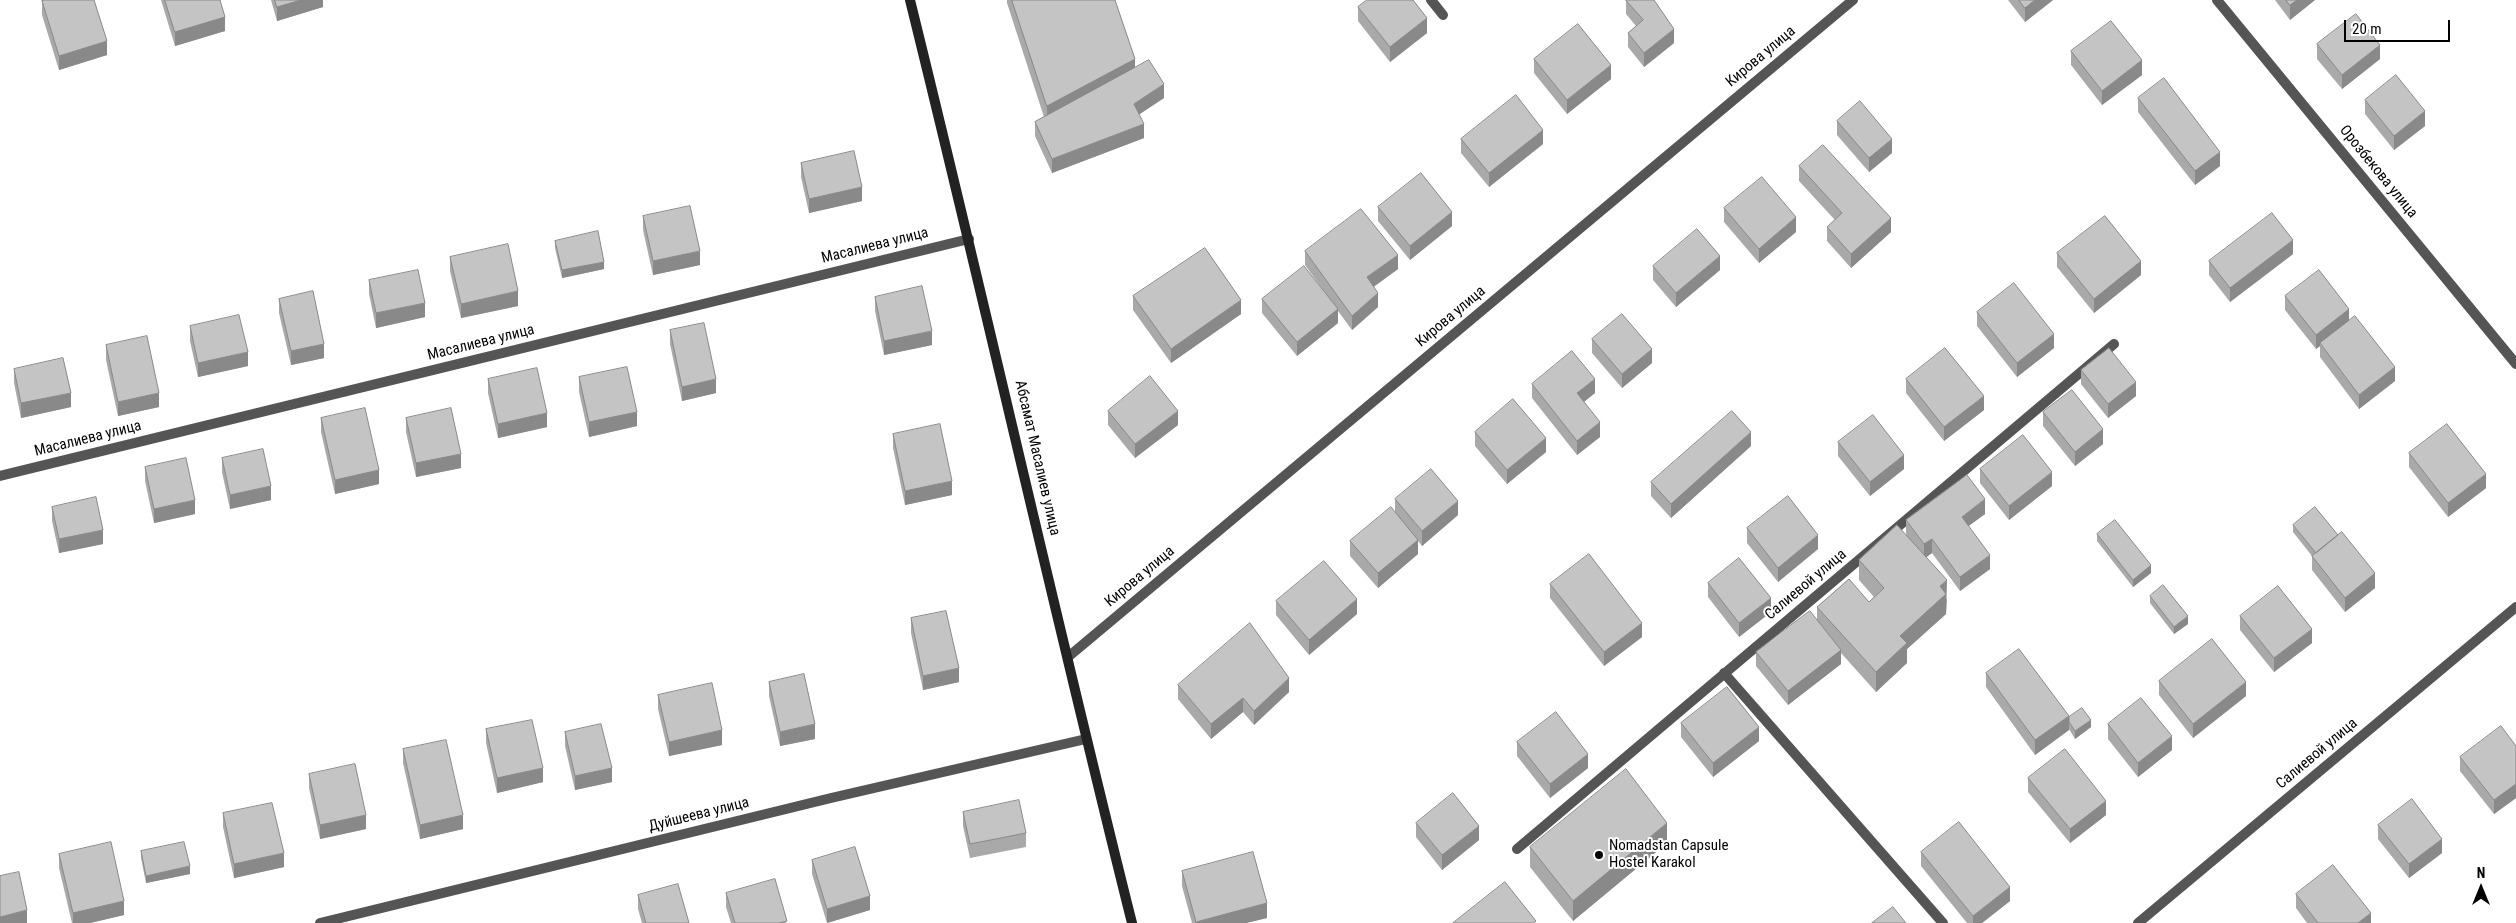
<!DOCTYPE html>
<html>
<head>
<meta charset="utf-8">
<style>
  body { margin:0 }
  #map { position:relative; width:2516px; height:923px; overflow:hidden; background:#fff; font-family:"Roboto Condensed",sans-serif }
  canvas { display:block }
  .north { position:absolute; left:2456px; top:863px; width:50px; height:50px; -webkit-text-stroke:4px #fff; paint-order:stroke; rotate:0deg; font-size:14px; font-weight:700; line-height:20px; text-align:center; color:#000 }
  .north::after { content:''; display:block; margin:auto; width:18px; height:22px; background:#000; clip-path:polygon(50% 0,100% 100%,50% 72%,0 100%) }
  .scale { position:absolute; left:2344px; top:20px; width:106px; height:22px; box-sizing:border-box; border:2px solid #000; border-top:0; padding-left:6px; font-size:15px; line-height:18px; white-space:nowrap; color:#000; -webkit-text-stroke:4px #fff; paint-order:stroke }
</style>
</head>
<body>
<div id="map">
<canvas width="2516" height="923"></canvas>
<div class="north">N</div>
<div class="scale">20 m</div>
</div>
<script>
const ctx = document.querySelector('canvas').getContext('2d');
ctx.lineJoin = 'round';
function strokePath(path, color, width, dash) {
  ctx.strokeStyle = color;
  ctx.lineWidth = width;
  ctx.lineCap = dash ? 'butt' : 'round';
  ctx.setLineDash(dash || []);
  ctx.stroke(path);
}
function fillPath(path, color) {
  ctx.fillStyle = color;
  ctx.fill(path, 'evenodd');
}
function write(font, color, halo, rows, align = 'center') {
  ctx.font = font + ' "Roboto Condensed",sans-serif';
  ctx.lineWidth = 4;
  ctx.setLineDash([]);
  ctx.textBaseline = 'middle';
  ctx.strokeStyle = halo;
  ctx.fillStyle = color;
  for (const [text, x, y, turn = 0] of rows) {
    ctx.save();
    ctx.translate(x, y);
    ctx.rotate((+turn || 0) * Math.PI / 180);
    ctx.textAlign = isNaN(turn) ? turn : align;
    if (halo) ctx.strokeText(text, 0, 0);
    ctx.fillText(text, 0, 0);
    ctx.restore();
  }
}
strokePath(new Path2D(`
  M1431 0 1443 15
  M2217 0 2516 364
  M0 476 969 239
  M1068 657 1853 0
  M1724 673 1943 923
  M1517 849 2114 344
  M320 923 831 798 1086 739
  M2138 923 2516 607`), '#555', 10);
strokePath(new Path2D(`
  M910 0C986 307 1055 616 1132 923`), '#222', 10);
fillPath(new Path2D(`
  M161 0H220L225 31 175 46Z
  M271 0H323V7L277 21Z
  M1007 0H1012L1135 68 1164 98 1139 114 1144 138 1052 173 1035 136V122L1044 117 1007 3Z
  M1626 0 1674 43 1644 67 1628 47V33L1636 26 1626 14Z
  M2008 0H2053L2025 22Z
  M2275 0H2315L2290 20Z
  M42 1 107 55 59 70 42 15Z
  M1358 7 1427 33 1390 62 1358 21Z
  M2317 44 2380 59 2342 89 2317 59Z
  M2071 51 2142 75 2102 105 2071 65Z
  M1534 59 1611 79 1567 114 1534 73Z
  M2138 98 2220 166 2195 185 2138 112Z
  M2365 100 2425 126 2394 150 2365 114Z
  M1837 121 1892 153 1869 172 1837 135Z
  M1461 139 1543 144 1489 187 1461 153Z
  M801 163 862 201 809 213 801 177Z
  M1799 166 1891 232 1851 268 1827 241V227L1835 220 1799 181Z
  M1378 207 1452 226 1410 260 1378 221Z
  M1724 208 1796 232 1759 263 1724 222Z
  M643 216 700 265 653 275 643 230Z
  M555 241 604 269 562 278 555 248Z
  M1305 251 1398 269 1374 287 1378 307 1352 330 1338 311V323L1297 356 1262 313V299L1326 294 1305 265Z
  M2057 253 2141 275 2094 313 2057 267Z
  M2293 254 2230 302 2209 275V261Z
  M450 257 518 306 461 318 450 271Z
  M1653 266 1720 270 1676 307 1653 280Z
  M369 280 425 317 376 328 369 294Z
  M1133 296 1241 314 1171 363 1133 310Z
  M2285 296 2349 320 2395 381 2359 409 2320 357V346L2316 349 2285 310Z
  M875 297 932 345 884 355 875 311Z
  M279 299 324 358 291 365 279 313Z
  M1977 312 2054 348 2017 377 1977 326Z
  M190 326 248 366 198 377 190 341Z
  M670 330 716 393 682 401 670 344Z
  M1592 339 1652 363 1622 388 1592 353Z
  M106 345 159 407 118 416 106 360Z
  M14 369 71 407 21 418 14 383Z
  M2081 370 2136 396 2108 418 2081 384Z
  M579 377 637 426 589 437 579 392Z
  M488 379 547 427 498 438 488 393Z
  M1906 379 1984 410 1944 441 1906 393Z
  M1532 384 1595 393 1584 402 1600 437 1577 455 1532 398Z
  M1108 411 1178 425 1135 458 1108 425Z
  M2043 412 2103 444 2075 466 2043 426Z
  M321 418 379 484 335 494 321 432Z
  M406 418 461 468 416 477 406 432Z
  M1475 432 1546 452 1507 484 1475 446Z
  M893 434 952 495 905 505 893 448Z
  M1838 442 1904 469 1870 496 1838 456Z
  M1751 446 1671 518 1651 496V482Z
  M2409 453 2486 488 2448 517 2409 467Z
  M222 458 271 500 230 509 222 472Z
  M145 467 195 514 154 523 145 481Z
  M1980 469 2052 486 2009 520 1980 483Z
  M1395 499 1458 515 1422 546 1418 541V554L1378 588 1350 556V541L1395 512Z
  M52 507 103 544 59 553 52 521Z
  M1985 514 1968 526 1990 569 1960 591 1932 553 1926 557 1947 600 1946 614 1907 649V663L1876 692 1841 653V664L1788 705 1756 666V652L1817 621V607L1869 602 1874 597 1859 580V560L1909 539 1906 534V520Z
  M2293 525 2375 588 2345 612 2312 570V556L2293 532Z
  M1747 528 1818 549 1778 582 1747 543Z
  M2097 534 2151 573 2133 587 2097 541Z
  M1708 583 1771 612 1739 637 1708 597Z
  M1550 584 1642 637 1604 666 1550 598Z
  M2150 596 2188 624 2174 634 2150 603Z
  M1276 601 1357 614 1309 655 1276 615Z
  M2240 616 2312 643 2274 672 2240 630Z
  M911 618 959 682 923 690 911 633Z
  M1986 673 2069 717 2091 727 2075 739 2069 729V730L2035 755 1986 687Z
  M2159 681 2246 696 2193 738 2159 695Z
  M769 682 815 739 780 746 769 696Z
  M1178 685 1289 692 1254 725 1243 712 1211 739 1178 699Z
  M658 695 722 745 669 756 658 709Z
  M1681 723 1759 741 1713 777 1681 737Z
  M2108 724 2172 750 2138 777 2108 739Z
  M486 729 543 782 497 793 486 743Z
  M565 732 612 782 575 790 565 746Z
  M1517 742 1588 768 1550 798 1517 756Z
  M2516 746V798L2494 814 2460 771V757Z
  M403 749 463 829 420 839 403 763Z
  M309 774 366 829 320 839 309 788Z
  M2028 778 2106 815 2070 843 2028 792Z
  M963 812 1026 833V847L970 858 963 826Z
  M223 813 284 867 234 878 223 827Z
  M1416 823 1479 840 1442 870 1416 837Z
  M2378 825 2442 853 2409 878 2378 839Z
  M1667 843 1573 921 1530 867V847Z
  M141 851 190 874 146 883 141 858Z
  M1921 852 2010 901 1982 923H1967L1921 866Z
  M59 854 124 915 90 923H72L59 868Z
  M812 860 870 910 827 923 812 874Z
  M1182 871 1267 918 1246 923H1192L1182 886Z
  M726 893 787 923H731L726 907Z
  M2296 894 2371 923H2307L2296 908Z
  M638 895 689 923H642L638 909Z`), '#a9a9a9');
fillPath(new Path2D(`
  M301 0H323V7L277 21V7Z
  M2035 0H2053L2025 22V8Z
  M2297 0H2315L2290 20V5Z
  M225 17V31L175 46V32Z
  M1427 18V33L1390 62V47Z
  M1674 29V43L1644 67V53Z
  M107 41V55L59 70V56Z
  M2380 45V59L2342 89V75Z
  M1135 59V79L1047 126V106Z
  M2142 60V75L2102 105V91Z
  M1611 65V79L1567 114V100Z
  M1164 84V98L1134 118V104Z
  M2425 111V126L2394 150V136Z
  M1144 124V138L1052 173V159Z
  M1543 130V144L1489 187V173Z
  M1892 139V153L1869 172V158Z
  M2220 152V166L2195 185V171Z
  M862 187V201L809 213V199Z
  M1452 212V226L1410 260V246Z
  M1796 217V232L1759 263V249Z
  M1891 218V232L1851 268V254Z
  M2293 240V254L2230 302V288Z
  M700 251V265L653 275V261Z
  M1398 255V269L1367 291V277Z
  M1720 256V270L1676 307V293Z
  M2141 261V275L2094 313V299Z
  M604 262V269L562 278V270Z
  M518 291V306L461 318V304Z
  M1378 293V307L1352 330V316Z
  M1241 300V314L1171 363V349Z
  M425 303V317L376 328V313Z
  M1338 309V323L1297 356V342Z
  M2349 309V323L2320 343V346L2316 349V335Z
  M932 331V345L884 355V341Z
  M2054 334V348L2017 377V363Z
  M324 344V358L291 365V351Z
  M1652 349V363L1622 388V374Z
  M248 352V366L198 377V363Z
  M2395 367V381L2359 409V395Z
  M716 379V393L682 401V387Z
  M1595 379V393L1577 407V393Z
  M2136 382V396L2108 418V404Z
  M71 393V407L21 418V403Z
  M159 393V407L118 416V402Z
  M1984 396V410L1944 441V427Z
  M1178 411V425L1135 458V444Z
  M637 412V426L589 437V422Z
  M547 413V427L498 438V424Z
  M1600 422V437L1577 455V441Z
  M2103 429V444L2075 466V452Z
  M1751 432V446L1671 518V504Z
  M1546 438V452L1507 484V470Z
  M461 454V468L416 477V463Z
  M1904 455V469L1870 496V482Z
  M379 470V484L335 494V480Z
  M2052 472V486L2009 520V506Z
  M2486 474V488L2448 517V503Z
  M952 481V495L905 505V491Z
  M271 486V500L230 509V495Z
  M1985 499V514L1962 531V517Z
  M195 500V514L154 523V509Z
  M1458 501V515L1422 546V531Z
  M103 530V544L59 553V539Z
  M1818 535V549L1778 582V568Z
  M1932 539V553L1924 559V544Z
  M1418 540V554L1378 588V573Z
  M1990 555V569L1960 591V577Z
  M2151 565V573L2133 587V580Z
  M2375 573V588L2345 612V598Z
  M1947 580 1946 614 1907 649V663L1876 692V672L1900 636 1940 586Z
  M1771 598V612L1739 637V623Z
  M1357 599V614L1309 655V640Z
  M2188 616V624L2174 634V627Z
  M1642 623V637L1604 666V652Z
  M2312 629V643L2274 672V658Z
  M1841 650V664L1788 705V691Z
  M959 668V682L923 690V676Z
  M1289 678V692L1254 725V711Z
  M2246 682V696L2193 738V724Z
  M1243 698V712L1211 739V724Z
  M2069 716V730L2035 755V740Z
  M2091 720V727L2075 739V731Z
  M815 724V739L780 746V732Z
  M1759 727V741L1713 777V763Z
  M722 730V745L669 756V742Z
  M2172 736V750L2138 777V763Z
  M1588 754V768L1550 798V784Z
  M543 768V782L497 793V778Z
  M612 768V782L575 790V776Z
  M2516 784V798L2494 814V800Z
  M2106 801V815L2070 843V829Z
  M366 815V829L320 839V825Z
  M463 815V829L420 839V825Z
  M1667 823V843L1573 921V901Z
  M1479 826V840L1442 870V855Z
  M2442 839V853L2409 878V864Z
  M284 853V867L234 878V864Z
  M190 866V874L146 883V876Z
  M2010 887V901L1982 923H1973V916Z
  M870 896V910L827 923V909Z
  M124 901V915L90 923H73V913Z
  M1267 903V918L1246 923H1196V922Z
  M27 910V923H0V917Z
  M2371 913V923H2358Z`), '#898989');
const building = new Path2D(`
  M46 0H94L107 41 59 56 42 1Z
  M165 0H220L225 17 175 32Z
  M275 0H301L277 7Z
  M1012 0H1115L1135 59 1047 106Z
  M1367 0H1413L1427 18 1390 47 1358 7Z
  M1626 0H1654L1674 29 1644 53 1628 33 1643 20Z
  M2019 0H2035L2025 8Z
  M2286 0H2297L2290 5Z
  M2356 14 2380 45 2342 75 2317 44Z
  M2111 21 2142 60 2102 91 2071 51Z
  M1578 24 1611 65 1567 100 1534 59Z
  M1149 60 1164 84 1134 104 1144 124 1052 159 1035 122Z
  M2396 75 2425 111 2394 136 2365 100Z
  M2164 78 2220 152 2195 171 2138 98Z
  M1516 95 1543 130 1489 173 1461 139Z
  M1860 101 1892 139 1869 158 1837 121Z
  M1823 145 1891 218 1851 254 1827 227 1842 213 1799 166Z
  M854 151 862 187 809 199 801 163Z
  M1421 173 1452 212 1410 246 1378 207Z
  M1762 177 1796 217 1759 249 1724 208Z
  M690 206 700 251 653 261 643 216Z
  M1361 209 1398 255 1367 277 1378 293 1352 316 1305 251Z
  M2272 213 2293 240 2230 288 2209 261Z
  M2105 216 2141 261 2094 299 2057 253Z
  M1697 229 1720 256 1676 293 1653 266Z
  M598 231 604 262 562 270 555 241Z
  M508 244 518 291 461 304 450 257Z
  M1205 248 1241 300 1171 349 1133 296Z
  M1304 266 1338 309 1297 342 1262 299Z
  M418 270 425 303 376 313 369 280Z
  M2319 270 2349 309 2316 335 2285 296Z
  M2014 283 2054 334 2017 363 1977 312Z
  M922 286 932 331 884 341 875 297Z
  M313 291 324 344 291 351 279 299Z
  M1622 314 1652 349 1622 374 1592 339Z
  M239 315 248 352 198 363 190 326Z
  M2355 316 2395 367 2359 395 2320 343Z
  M704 323 716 379 682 387 670 330Z
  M147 336 159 393 118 402 106 345Z
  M1945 348 1984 396 1944 427 1906 379Z
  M2109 348 2136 382 2108 404 2081 370Z
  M1572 351 1595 379 1577 393 1600 422 1577 441 1532 384Z
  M63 358 71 393 21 403 14 369Z
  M627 367 637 412 589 422 579 377Z
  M537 368 547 413 498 424 488 379Z
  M1150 376 1178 411 1135 444 1108 411Z
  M2072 390 2103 429 2075 452 2043 412Z
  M1513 399 1546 438 1507 470 1475 432Z
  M365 408 379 470 335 480 321 418Z
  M451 408 461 454 416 463 406 418Z
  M1732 411 1751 432 1671 504 1651 482Z
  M1873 415 1904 455 1870 482 1838 442Z
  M940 424 952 481 905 491 893 434Z
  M2447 424 2486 474 2448 503 2409 453Z
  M2023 435 2052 472 2009 506 1980 469Z
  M263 449 271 486 230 495 222 458Z
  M186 458 195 500 154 509 145 467Z
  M1431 469 1458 501 1422 531 1395 499Z
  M1967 475 1985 499 1962 517 1990 555 1960 577 1932 539 1924 544 1906 520Z
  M1788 496 1818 535 1778 568 1747 528Z
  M96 497 103 530 59 539 52 507Z
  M1391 507 1418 540 1378 573 1350 541Z
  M2315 507 2338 535 2316 553 2293 525Z
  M2115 520 2151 565 2133 580 2097 534Z
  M1897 525 1947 580 1940 586 1946 594 1900 636 1907 643 1876 672 1817 607 1849 579 1869 602 1884 588 1859 560Z
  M2342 532 2375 573 2345 598 2312 556Z
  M1589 554 1642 623 1604 652 1550 584Z
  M1739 558 1771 598 1739 623 1708 583Z
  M1324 561 1357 599 1309 640 1276 601Z
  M2163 585 2188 616 2174 627 2150 596Z
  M2278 586 2312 629 2274 658 2240 616Z
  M946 611 959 668 923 676 911 618Z
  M1810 611 1841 650 1788 691 1756 652Z
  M1250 623 1289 678 1254 711 1243 698 1211 724 1178 685Z
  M2212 639 2246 682 2193 724 2159 681Z
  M2019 649 2069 716 2035 740 1986 673Z
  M804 674 815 724 780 732 769 682Z
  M712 683 722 730 669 742 658 695Z
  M1727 687 1759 727 1713 763 1681 723Z
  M2141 698 2172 736 2138 763 2108 724Z
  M2082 708 2091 720 2075 731 2069 722V717Z
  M1556 712 1588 754 1550 784 1517 742Z
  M532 720 543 768 497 778 486 729Z
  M601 724 612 768 575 776 565 732Z
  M2501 726 2516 746V784L2494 800 2460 757Z
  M446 740 463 815 420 825 403 749Z
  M2065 749 2106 801 2070 829 2028 778Z
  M355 764 366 815 320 825 309 774Z
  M1626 769 1667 823 1573 901 1530 847Z
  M1453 793 1479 826 1442 855 1416 823Z
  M2412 799 2442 839 2409 864 2378 825Z
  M1019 800 1026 833 970 844 963 812Z
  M272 803 284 853 234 864 223 813Z
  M1959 822 2010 887 1973 916 1921 852Z
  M111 842 124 901 73 913 59 854Z
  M184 842 190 866 146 876 141 851Z
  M855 847 870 896 827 909 812 860Z
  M1253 852 1267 903 1196 922 1182 871Z
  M2333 865 2371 913 2358 923H2318L2296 894Z
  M19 872 27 910 0 917V876Z
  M775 879 787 921 779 923H735L726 893Z
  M1505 882 1536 921 1534 923H1453Z
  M678 884 689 923H646L638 895Z
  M1893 907 1906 923H1872Z`);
fillPath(building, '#c4c4c4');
strokePath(building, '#898989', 1);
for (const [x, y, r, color] of [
  [1599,855,5,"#000"]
]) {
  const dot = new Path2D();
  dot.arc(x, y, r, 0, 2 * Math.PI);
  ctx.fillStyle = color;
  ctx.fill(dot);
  strokePath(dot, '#fff', 2);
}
write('15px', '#000', '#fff', [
  ["Кирова улица",1761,57,-40],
  ["Орозбекова улица",2378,172,51],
  ["Масалиева улица",875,246,-14],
  ["Кирова улица",1451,317,-40],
  ["Масалиева улица",481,343,-14],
  ["Масалиева улица",88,439,-14],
  ["Абсамат Масалиев улица",1037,458,77],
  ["Кирова улица",1140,577,-40],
  ["Салиевой улица",1806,585,-40],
  ["Салиевой улица",2317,754,-40],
  ["Дуйшеева улица",699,815,-14]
]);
write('15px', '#000', '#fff', [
  ["Nomadstan Capsule",1609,846],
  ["Hostel Karakol",1609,863]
], 'left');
</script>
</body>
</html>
